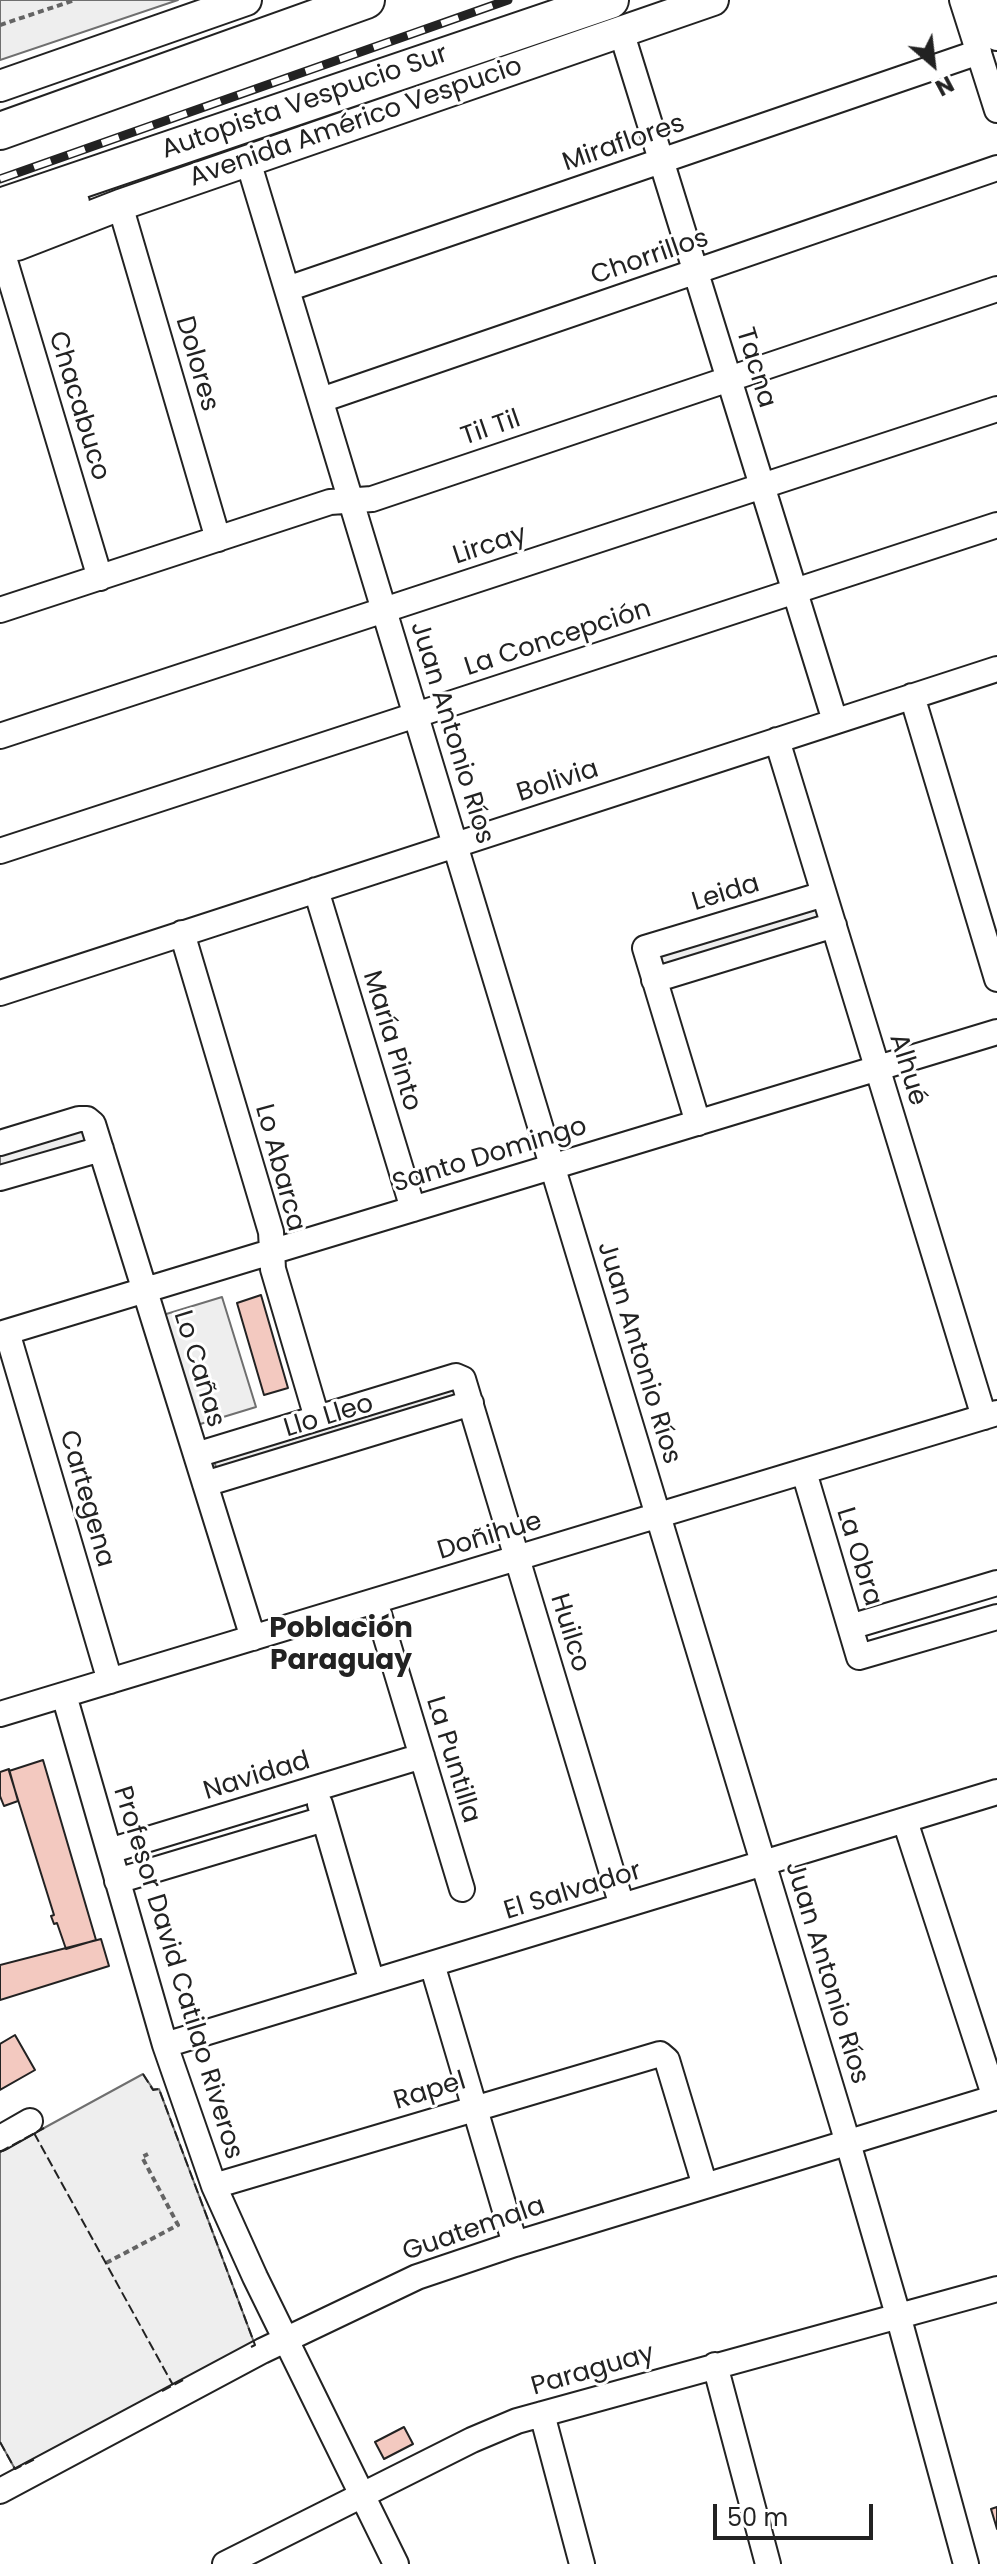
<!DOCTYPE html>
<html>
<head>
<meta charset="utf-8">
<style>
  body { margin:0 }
  #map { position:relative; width:997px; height:2564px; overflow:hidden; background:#fff; font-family:Poppins,sans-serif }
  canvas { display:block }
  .north { position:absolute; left:893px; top:24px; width:80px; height:80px; -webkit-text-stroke:6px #fff; paint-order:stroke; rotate:152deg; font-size:22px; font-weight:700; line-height:32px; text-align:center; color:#222 }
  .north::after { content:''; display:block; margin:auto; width:28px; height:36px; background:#222; clip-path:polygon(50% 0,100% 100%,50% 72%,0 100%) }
  .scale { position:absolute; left:713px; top:2504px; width:160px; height:36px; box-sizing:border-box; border:4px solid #222; border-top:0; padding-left:10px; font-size:24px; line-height:28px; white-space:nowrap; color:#222; -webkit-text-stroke:6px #fff; paint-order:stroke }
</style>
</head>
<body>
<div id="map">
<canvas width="997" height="2564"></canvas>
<div class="north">N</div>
<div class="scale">50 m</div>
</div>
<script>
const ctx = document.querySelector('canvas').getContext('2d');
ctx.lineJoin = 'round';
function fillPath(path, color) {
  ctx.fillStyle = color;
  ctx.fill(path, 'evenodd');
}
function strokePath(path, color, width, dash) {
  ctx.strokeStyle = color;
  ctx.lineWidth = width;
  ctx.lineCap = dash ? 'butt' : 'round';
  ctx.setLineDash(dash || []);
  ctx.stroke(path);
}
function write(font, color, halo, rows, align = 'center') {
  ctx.font = font + ' Poppins,sans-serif';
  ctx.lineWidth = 6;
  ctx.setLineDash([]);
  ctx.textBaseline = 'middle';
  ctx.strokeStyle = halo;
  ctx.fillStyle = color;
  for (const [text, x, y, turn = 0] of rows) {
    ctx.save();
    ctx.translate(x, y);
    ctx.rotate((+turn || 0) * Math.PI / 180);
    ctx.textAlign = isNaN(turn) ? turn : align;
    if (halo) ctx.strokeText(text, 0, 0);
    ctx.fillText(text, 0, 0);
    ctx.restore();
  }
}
const green = new Path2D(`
  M0 0H178L0 60Z
  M814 902 821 923 663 972 657 953Z
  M82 1127 92 1140 0 1173V1152Z
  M222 1297 256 1407 197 1425 163 1315Z
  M457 1382 464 1401 219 1476 212 1455Z
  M143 2074 153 2089H159L255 2345 173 2385 15 2469 0 2442V2152Z`);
fillPath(green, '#eee');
strokePath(green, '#6f6f6f', 2);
const building = new Path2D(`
  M261 1295 288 1388 264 1395 237 1303Z
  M43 1760 96 1940 66 1949 57 1923 54 1924 51 1916 54 1915 9 1771Z
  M9 1769 18 1801 4 1806 0 1796V1772Z
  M101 1939 109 1966 0 2000V1965Z
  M15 2035 35 2070 0 2090V2044Z
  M404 2427 413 2444 384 2459 375 2442Z
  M997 2507V2529L991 2509Z`);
fillPath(building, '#f3c9c0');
strokePath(building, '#222', 2);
const minor = new Path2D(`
  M962 0 997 110
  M985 0 997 38
  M621 31 835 721
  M248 161 848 2143 898 2315 966 2564
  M120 205 218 539
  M2 251 100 578
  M287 289 979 52
  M321 400 997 168
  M0 610 330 502 372 499 997 289
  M912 696 997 979
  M0 736 997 409
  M777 740 984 1417
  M0 851 997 525
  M316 890 413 1209
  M182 933 271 1232 273 1269 317 1418
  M654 980 834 925
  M0 993 997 669
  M698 1123 645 948 824 894
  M0 1143 79 1119H87L93 1124 253 1638
  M0 1178 101 1149
  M7 1332 110 1681
  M0 1334 997 1032
  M196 1455 456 1376 463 1379 622 1906
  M804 1472 859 1657 997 1617
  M205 1484 471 1403
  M375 1601 462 1889
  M850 1627 997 1583
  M64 1695 165 2045 214 2186 255 2277 396 2564
  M0 1714 997 1413
  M320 1804 372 1982
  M905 1821 995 2098
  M109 1851 422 1756
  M117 1881 324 1819
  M432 1964 515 2244
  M165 2045 997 1792
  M0 2138 30 2121
  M214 2186 660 2054 667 2060 705 2186
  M715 2365 768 2564
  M542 2414 582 2564
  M0 2491 262 2351 417 2277 515 2244 997 2097
  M225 2564 472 2440 517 2421 997 2289`);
const major = new Path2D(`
  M0 86 246 0
  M17 245 120 205 713 0`);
const highway = new Path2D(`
  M0 131 366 0
  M0 207 610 0
  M0 236 71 203`);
strokePath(minor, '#222', 28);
strokePath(major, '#222', 34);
strokePath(highway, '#222', 40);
strokePath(new Path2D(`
  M0 25 75 0
  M106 2263 178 2225 142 2157 148 2154`), '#646464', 4, [6, 4]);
strokePath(minor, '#fff', 24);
strokePath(major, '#fff', 30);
strokePath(highway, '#fff', 36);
const rail = new Path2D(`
  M0 179 508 0`);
strokePath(rail, '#222', 9);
strokePath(rail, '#fff', 6, [18]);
strokePath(new Path2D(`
  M143 2074 153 2090 159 2089 255 2345 251 2347
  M34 2133 173 2385
  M0 2152 44 2128
  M162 2391 183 2380
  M0 2442 15 2469 35 2459`), '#222', 2, [10, 4]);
write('26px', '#222', '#fff', [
  ["Autopista Vespucio Sur",305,103,-19],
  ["Avenida Américo Vespucio",356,123,-19],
  ["Miraflores",624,144,-19],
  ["Chorrillos",650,258,-19],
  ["Dolores",196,364,74],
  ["Tacna",755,368,73],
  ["Chacabuco",78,406,73],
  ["Til Til",491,429,-19],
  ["Lircay",490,546,-18],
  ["La Concepción",558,639,-18],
  ["Juan Antonio Ríos",451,733,73],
  ["Bolivia",558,782,-18],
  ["Leida",726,894,-17],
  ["María Pinto",391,1041,73],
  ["Alhué",907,1070,73],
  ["Santo Domingo",490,1156,-17],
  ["Lo Abarca",279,1168,75],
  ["Juan Antonio Ríos",638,1353,73],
  ["Lo Cañas",198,1369,73],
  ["Llo Lleo",329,1417,-17],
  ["Cartegena",86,1499,74],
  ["Doñihue",490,1537,-17],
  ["La Obra",858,1557,73],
  ["Huilco",569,1633,73],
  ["La Puntilla",452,1760,73],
  ["Navidad",257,1777,-17],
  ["El Salvador",573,1892,-17],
  ["Profesor David Catilao Riveros",177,1973,73],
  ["Juan Antonio Ríos",826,1973,73],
  ["Rapel",430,2092,-17],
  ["Guatemala",474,2230,-19],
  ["Paraguay",593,2371,-16]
]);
write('bold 28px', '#222', '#fff', [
  ["Población",341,1630],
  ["Paraguay",341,1662]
]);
</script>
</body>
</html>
